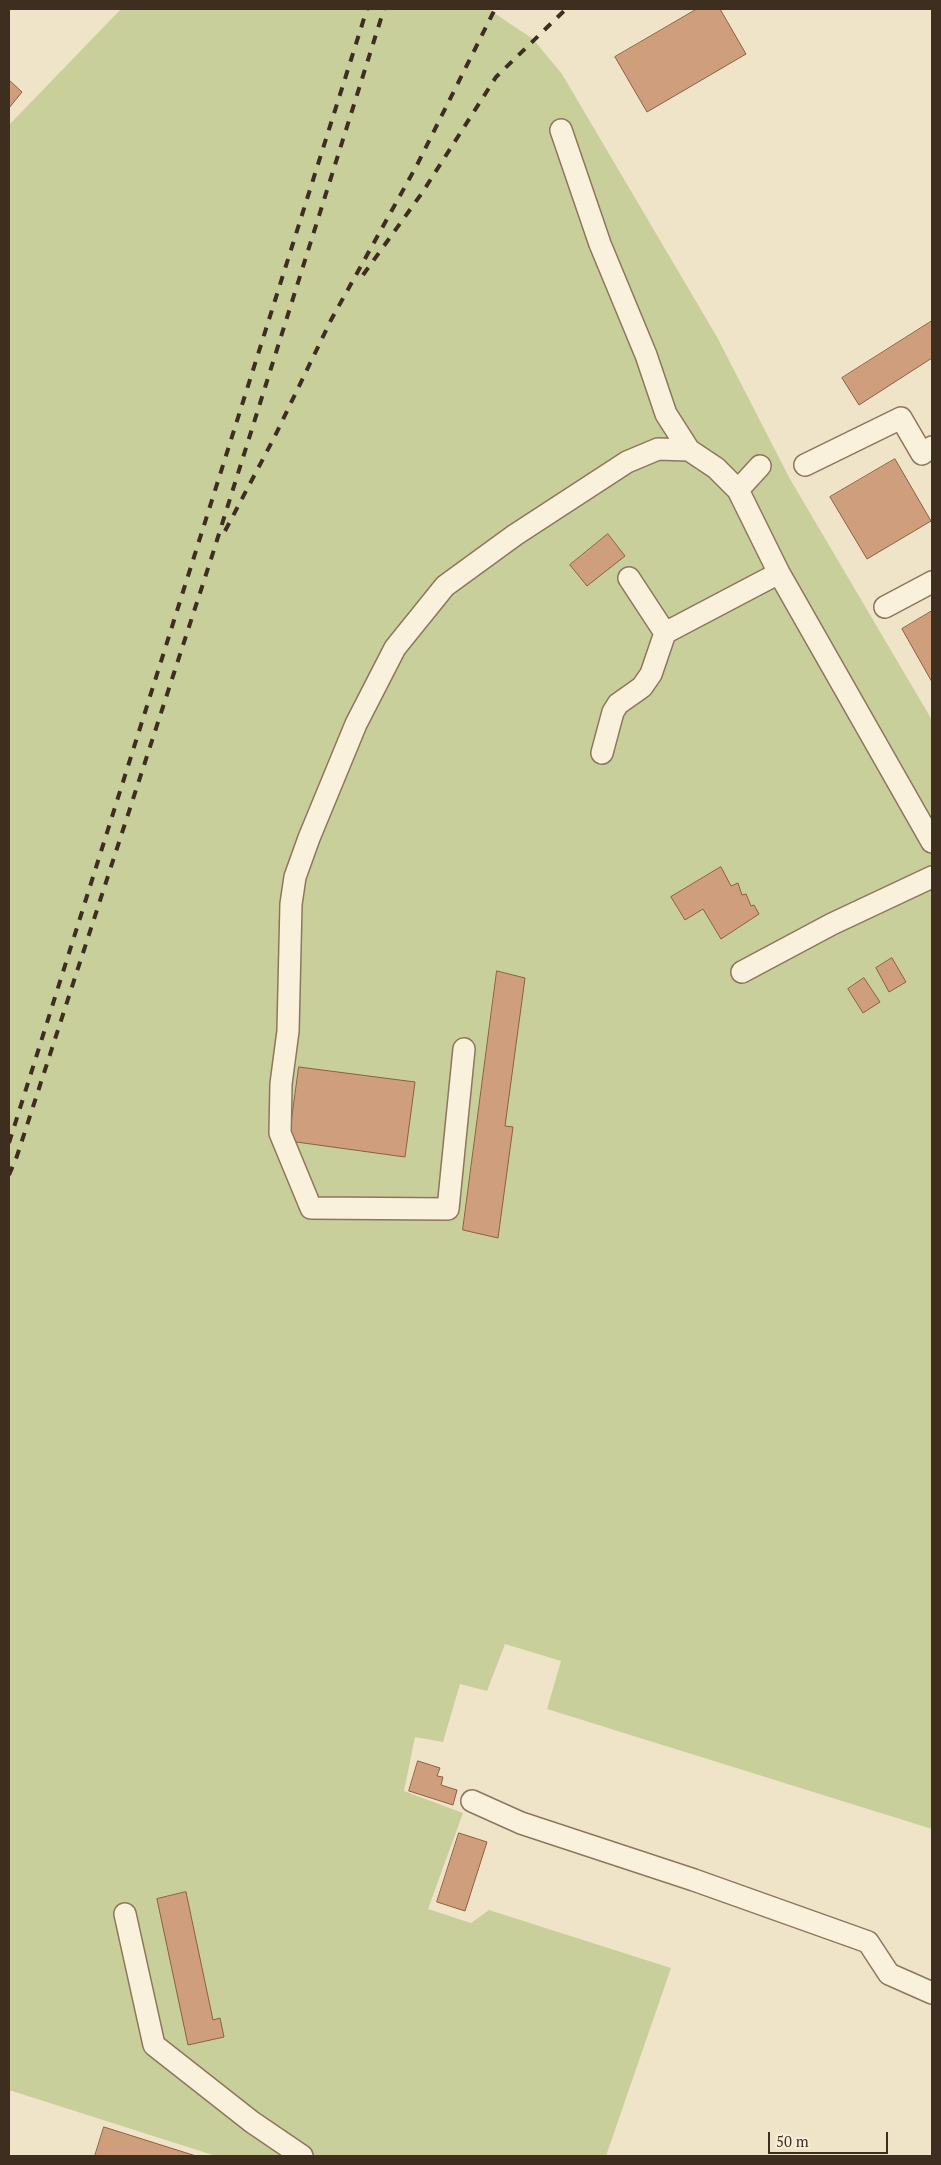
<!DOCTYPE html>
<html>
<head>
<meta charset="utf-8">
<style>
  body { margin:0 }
  #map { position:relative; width:941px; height:2165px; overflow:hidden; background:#f0e4c8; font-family:"PT Serif",serif }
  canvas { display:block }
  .frame { position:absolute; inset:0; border:10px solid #3d2e20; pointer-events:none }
  .scale { position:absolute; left:768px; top:2132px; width:120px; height:22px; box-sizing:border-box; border:2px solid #3d2e20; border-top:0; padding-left:6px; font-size:15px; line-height:18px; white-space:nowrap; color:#3d2e20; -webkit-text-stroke:4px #f7eed8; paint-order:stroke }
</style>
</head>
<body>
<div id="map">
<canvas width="941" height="2165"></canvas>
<div class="frame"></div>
<div class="scale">50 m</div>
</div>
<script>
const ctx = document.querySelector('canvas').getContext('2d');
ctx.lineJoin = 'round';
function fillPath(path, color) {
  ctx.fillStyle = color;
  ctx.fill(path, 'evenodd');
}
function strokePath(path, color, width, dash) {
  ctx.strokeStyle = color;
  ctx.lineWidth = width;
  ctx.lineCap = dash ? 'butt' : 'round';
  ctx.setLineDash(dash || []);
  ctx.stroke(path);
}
fillPath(new Path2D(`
  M121 9H488L533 39 562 74 717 337 790 479 932 720V1829L547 1709 561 1661 505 1644 487 1691 460 1684 443 1742 415 1737 404 1791 463 1813 428 1909 471 1923 489 1910 671 1968 606 2156H216L9 2090V125Z`), '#c9cf9b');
const building = new Path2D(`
  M697 9H720L746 54 647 112 615 57Z
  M9 80 22 92 9 108Z
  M932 321V358L859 405 842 378Z
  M895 459 931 521 867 559 830 497Z
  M608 534 625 556 587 586 570 565Z
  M932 611V682L902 629Z
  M721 867 731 886 738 883 742 895 746 894 751 906 754 905 759 914 721 939 703 909 685 920 671 897Z
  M892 958 906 982 889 992 876 968Z
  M497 971 525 978 505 1126 513 1127 498 1238 463 1230Z
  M864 978 880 1002 863 1013 848 989Z
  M299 1067 415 1082 405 1157 289 1141Z
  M418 1761 440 1768 437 1776 443 1777 441 1785 457 1790 453 1805 409 1791Z
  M459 1833 487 1842 465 1911 437 1902Z
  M186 1892 213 2020 220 2018 224 2037 188 2045 157 1899Z
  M104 2127 196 2156H95Z`);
fillPath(building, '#cf9f7d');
strokePath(building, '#8d5f41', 1);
const minor = new Path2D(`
  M561 130 600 244 646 355 666 414 689 450
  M805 465 901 418 922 454 932 447
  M738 490 760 466
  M629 578 665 633
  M885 607 932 582
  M602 753 613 712 618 704 642 687 651 674 665 633 779 573
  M742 972 832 924 932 877
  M464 1049 448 1209 311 1208 280 1133 281 1084 288 1031 291 904 295 877 309 838 356 724 395 648 445 586 515 535 627 462 658 449 689 450 716 468 738 490 779 573 932 842
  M472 1801 521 1823 694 1880 868 1942 889 1974 932 1993
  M125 1914 154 2045 252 2122 302 2156`);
strokePath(minor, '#8d765c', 24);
strokePath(minor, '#faf1dc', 21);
strokePath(new Path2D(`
  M363 275 422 193 496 77 566 9
  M225 531 274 438 331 320 417 165 494 11 497 12 499 9
  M9 1143 367 9
  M9 1175 17 1156 212 556 384 9`), '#3d2e20', 4, [9, 9]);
</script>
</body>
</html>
